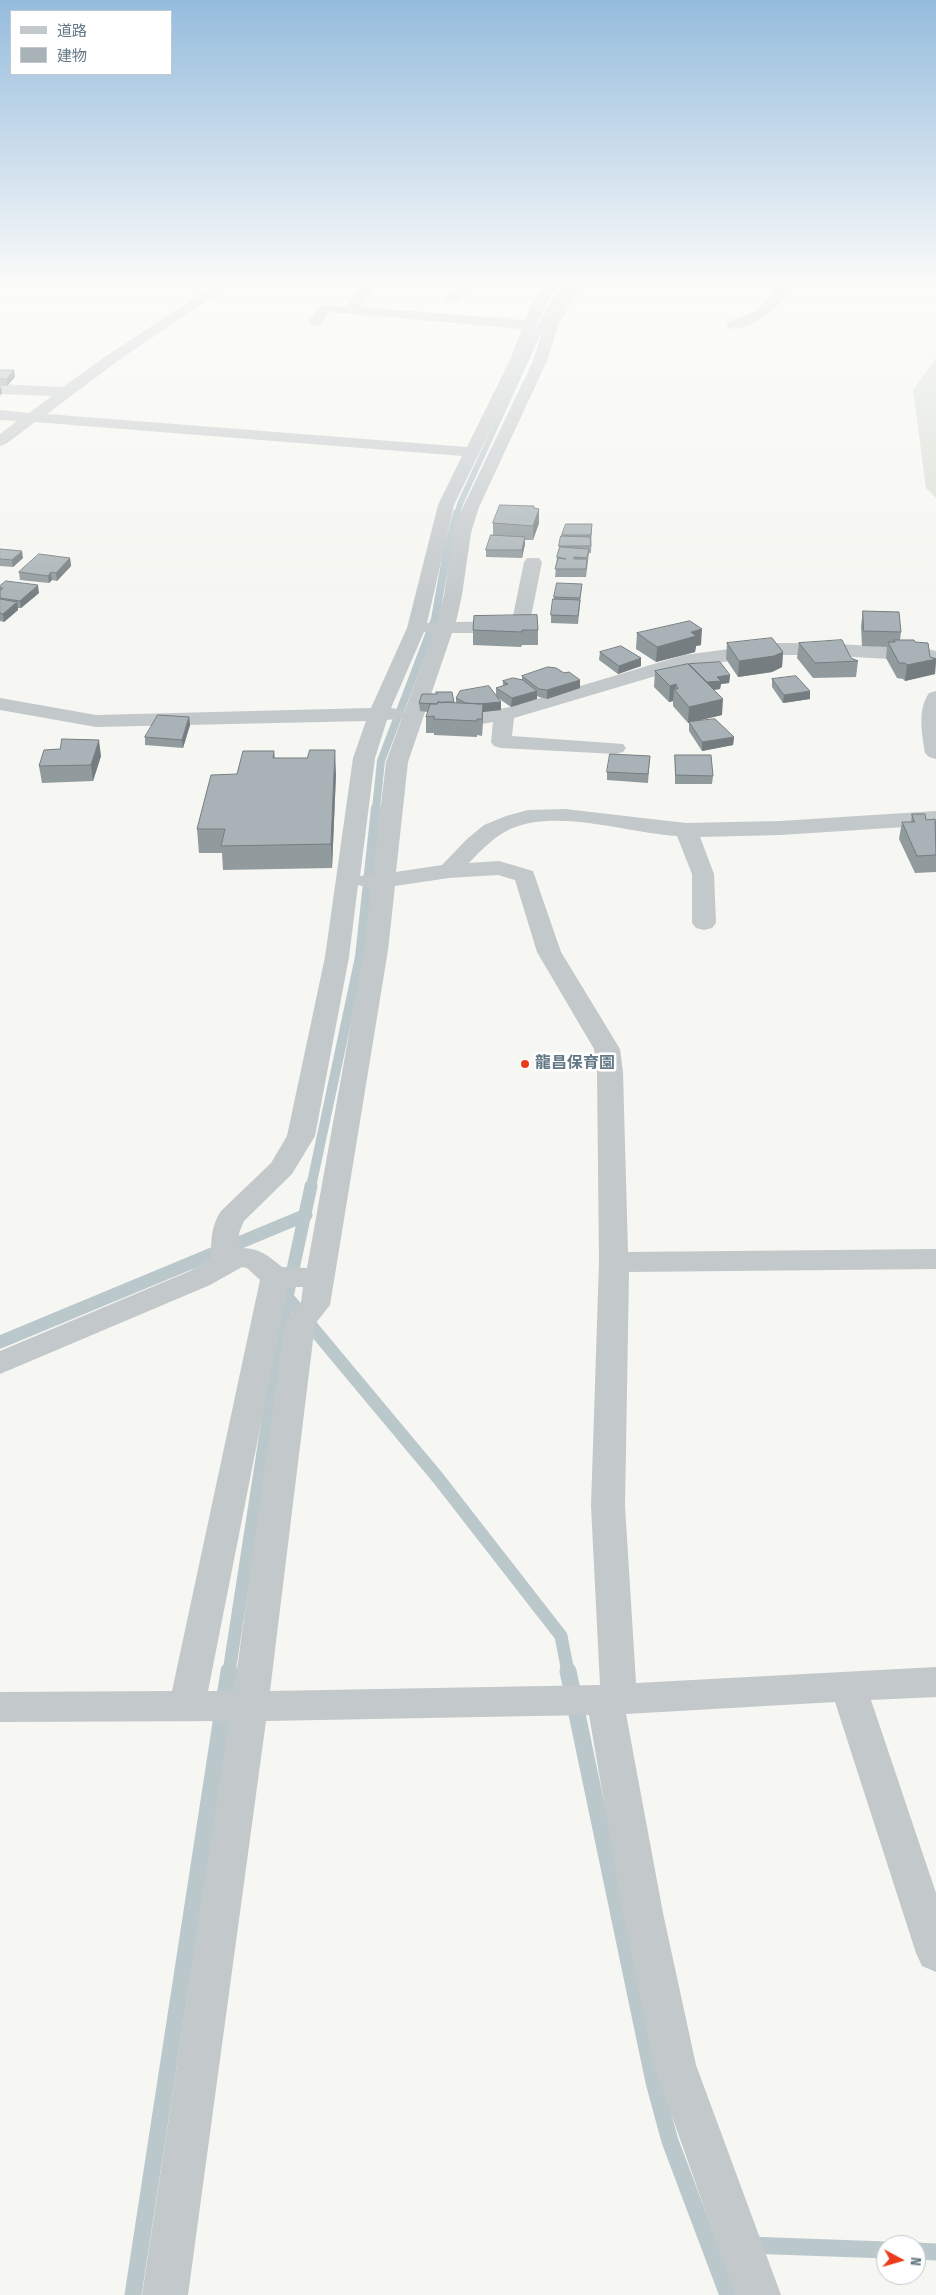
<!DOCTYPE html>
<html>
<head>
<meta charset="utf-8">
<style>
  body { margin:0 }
  #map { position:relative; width:936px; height:2295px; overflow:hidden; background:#f6f6f2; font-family:"Fira Sans Condensed","Noto Sans JP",sans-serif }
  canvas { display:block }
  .legend { position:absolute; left:10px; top:10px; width:162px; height:65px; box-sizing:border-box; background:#fff; border:1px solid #c1c9ce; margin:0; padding:6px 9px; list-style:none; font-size:15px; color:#637985 }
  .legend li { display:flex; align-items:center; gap:10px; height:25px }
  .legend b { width:25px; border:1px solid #c1c9ce }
  .north { position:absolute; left:876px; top:2235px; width:50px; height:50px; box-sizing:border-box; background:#fff; border:1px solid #c1c9ce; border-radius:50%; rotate:96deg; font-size:14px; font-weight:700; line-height:20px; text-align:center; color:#637985 }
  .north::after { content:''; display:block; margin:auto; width:18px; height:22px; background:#ec3b1c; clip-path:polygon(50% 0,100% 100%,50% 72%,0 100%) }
</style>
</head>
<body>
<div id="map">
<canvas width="936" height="2295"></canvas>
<ul class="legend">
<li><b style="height:6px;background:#c3c8ca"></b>道路</li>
<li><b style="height:14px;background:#a9b3b7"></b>建物</li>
</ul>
<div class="north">N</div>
</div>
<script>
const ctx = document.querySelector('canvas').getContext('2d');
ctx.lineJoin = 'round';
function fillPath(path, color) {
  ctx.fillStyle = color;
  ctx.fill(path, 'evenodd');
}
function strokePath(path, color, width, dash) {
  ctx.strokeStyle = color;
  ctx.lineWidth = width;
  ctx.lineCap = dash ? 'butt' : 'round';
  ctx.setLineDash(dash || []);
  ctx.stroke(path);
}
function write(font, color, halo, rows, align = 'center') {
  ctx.font = font + ' "Fira Sans Condensed","Noto Sans JP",sans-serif';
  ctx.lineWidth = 5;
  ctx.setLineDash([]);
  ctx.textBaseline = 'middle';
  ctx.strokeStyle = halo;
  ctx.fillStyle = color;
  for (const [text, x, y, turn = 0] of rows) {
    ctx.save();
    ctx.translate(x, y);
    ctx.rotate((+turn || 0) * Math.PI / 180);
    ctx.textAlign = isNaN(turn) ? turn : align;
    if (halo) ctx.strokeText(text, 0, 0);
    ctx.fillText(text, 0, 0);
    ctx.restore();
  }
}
fillPath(new Path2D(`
  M936 358V498L926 488 913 390Z`), '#d8ded3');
strokePath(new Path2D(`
  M457 515 460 504 548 311 566 285`), '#bac8cc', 6);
strokePath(new Path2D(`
  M376 809 381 761 435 619 447 551 457 513`), '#bac8cc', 8);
strokePath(new Path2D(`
  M311 1187 360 957 376 808`), '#bac8cc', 10);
strokePath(new Path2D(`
  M311 1186 287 1297 438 1478 561 1636 568 1672
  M0 1342 306 1215
  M229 1672 287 1297`), '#bac8cc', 13);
strokePath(new Path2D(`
  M568 1671 654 2082 670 2141 728 2295
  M748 2245 886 2250
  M916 2251 936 2252
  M133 2295 229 1671`), '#bac8cc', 17);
fillPath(new Path2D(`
  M215 285H230L119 360 47 414 467 447 510 360 522 329 329 312 320 325 315 326 308 322 320 305 346 306 363 285H377L360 307 525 320 531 305 544 285H557L545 305 524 360 454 505 427 623 437 622 444 595 453 533 463 507 533 361 545 323 569 285H582L559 323 547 361 479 507 471 533 462 595 456 622 512 621 524 562 527 558H539L542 562 529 627 527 631 520 633H452L408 762 396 872 442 865 467 839 484 825 506 816 528 810 565 809 686 823 780 821 936 811V825L780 835 700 837 714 874 716 923 712 928 704 930 696 928 692 923V874L677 836C627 833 558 808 510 829 494 837 481 850 469 863L499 861 533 871 561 952 620 1049 623 1072 628 1252 936 1249V1269L629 1272 625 1506 636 1683 936 1667V1697L871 1700 936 1893V1972L922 1966 916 1953 835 1702 626 1714 663 1913 696 2065 781 2295H735L654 2065 623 1913 589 1715 266 1721 188 2295H142L229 1721 0 1722V1692L172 1691 260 1280 247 1268 242 1267 210 1285 0 1374V1351L190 1271 211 1258C211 1240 211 1226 221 1211L271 1163 287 1136 325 957 353 758 366 721 96 727 0 710V698L96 715 371 708 407 628 438 505 462 456 35 422 6 444 0 446V434L17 421 0 420V410L29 413 52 396 0 394V384L63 387 109 354ZM424 632 433 634 404 713 402 710 391 708ZM402 718 386 762 373 874 360 876 375 758 387 720ZM498 875 515 880 537 952 594 1049 597 1072 599 1262 591 1506 600 1685 270 1691 315 1324 330 1305 388 950 395 886 449 878ZM358 885 371 888 364 950 307 1268 282 1267C269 1256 258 1247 240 1248L239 1233 244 1221 292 1174 315 1136 349 957ZM288 1287H303L301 1302 285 1321 234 1691H208Z
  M461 285H476L456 301H446L444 298Z
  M776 285H789C786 291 785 299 780 303 769 315 746 332 728 328L726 325 728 322C752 314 765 308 776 285Z
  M775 643H819L928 649 936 651V665L924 661 819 655H775L686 667 514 718 512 736 623 744 626 748 623 752 616 754 501 748 494 746 491 742 493 722C476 726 454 724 438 720L435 716 438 712 445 710 484 712 510 707 684 655Z
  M936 691V759L929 757 925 753C922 734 917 710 929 693Z`), '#c3c8ca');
fillPath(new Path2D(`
  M0 370 15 377 7 386H0Z
  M534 508 539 509V523L533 540H525V544L522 558 486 557V550L493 535V523Z
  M592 524 591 553H589L586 577H555L557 557 559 551V546L562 535Z
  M0 549 23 558 13 567 0 566Z
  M70 558 71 566 57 581 52 580 49 583 20 580 19 572Z
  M582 584 578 624 551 623V615L554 597Z
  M0 586 39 593 21 608H18V610L4 622 0 621Z
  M863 611 901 632 900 640 915 642 930 657 936 658 935 674 905 681 903 679 897 678 886 658 887 647 862 646 861 626Z
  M473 630H538V645H522L521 647 473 645Z
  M637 633 701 645 696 646 695 652 656 662 636 649Z
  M727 643 783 652 782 667 772 672 738 677 726 659Z
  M799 643 851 658 858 661 856 677 813 678 797 658Z
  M600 652 641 666 618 674 599 660Z
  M655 671 730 675 729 683 721 684 720 689 714 690 722 715 692 722 734 737 733 745 702 751 689 731V723H688L673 706V701L669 702 654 687Z
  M522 676 580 688 547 699 539 697 537 696V699L511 707 498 698 501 710 483 712 482 736 477 735V737L434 735V733H426V717L428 712 420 711 419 703 422 694 456 703V698L496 695V688L503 686V681L522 680Z
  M772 679 810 699 783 703 772 687Z
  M189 717 190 725 183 748 145 745V737Z
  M274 751 275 758 336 774 332 868 223 870 222 853H199L197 829 237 774Z
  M675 755 713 776 712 784H675Z
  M101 756 93 781 42 783 39 766Z
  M650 756 648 783 607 780V772Z
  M912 814 926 820H936V872L915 873 899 839 902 822H911Z`), '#919a9d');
fillPath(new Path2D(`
  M14 370 15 377 7 386V379Z
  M1 386 2 393 0 396V388Z
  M539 509V523L533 540V526Z
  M525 537V544L522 558V550Z
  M22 551 23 558 13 567 12 560Z
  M70 558 71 566 57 581 56 573Z
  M51 572 52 580 49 583 48 576Z
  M38 585 39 593 21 608 20 601Z
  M17 602 18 610 4 622 3 614Z
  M702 629 701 645 696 646 695 652 656 662 657 647 691 632Z
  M783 652 782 667 772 672 738 677 739 661Z
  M641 658V666L618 674 619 666Z
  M936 659 935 674 905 681 907 665Z
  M730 675 729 683 721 684 720 689 703 691 704 683 717 677Z
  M580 680V688L547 699V690Z
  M676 684 675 691 674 689 673 701 669 702 670 686Z
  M537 691V699L511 707 512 698Z
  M810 691V699L783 703 784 695Z
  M723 699 722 715 688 723 689 707Z
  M501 702V710L483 712 482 736V719L468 705Z
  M189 717 190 725 183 748 182 740Z
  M734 737 733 745 702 751V742Z
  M99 740 101 756 93 781 91 765Z
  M335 750 336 774 332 868 331 844Z`), '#767d80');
const building = new Path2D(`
  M0 370H14L7 379H0Z
  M500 505 534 506V508L539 509 533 526 493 523Z
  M566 524H592L591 535H562Z
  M491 535 525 537 522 550H486Z
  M561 536 590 537 591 546H559Z
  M560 547 589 549 587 558 574 557V559H587L586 569H555L558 558 566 559 557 557Z
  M0 549 22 551 12 560 0 559Z
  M39 554 70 558 56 573 51 572 48 576 19 572Z
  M6 581 38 585 20 601 0 598V591L3 588H0V586Z
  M557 583 582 584 580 598 554 597Z
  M0 599 17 602 3 614 0 613Z
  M553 599 580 600 578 616 551 615Z
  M863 611 899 612 901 632 864 631Z
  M537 615 538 630H522V632L473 630 474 616Z
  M690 621 702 629 691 632 696 636 657 647 637 633Z
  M772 638 783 652 774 656 739 661 727 643Z
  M842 640 851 658 858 661 815 663 799 643Z
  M894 640H914L915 642 928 643 930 657 936 659 907 665 905 663H899L888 642H895Z
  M621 646 641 658 619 666 600 652Z
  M720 662 730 675 717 677 721 681 707 682 689 664Z
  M688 664 723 699 689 707 674 689H678L676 684 670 686 655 671Z
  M548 667 556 668 564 673 569 672 580 680 547 690 539 689 522 676Z
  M796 676 810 691 784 695 772 679Z
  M513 678 523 680 537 691 512 698 496 688 508 684 503 681Z
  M489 686 501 702 479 704 466 703 456 698 460 691Z
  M436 692H452L454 702H444L443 703 438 702 437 704 419 703 422 694H437Z
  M438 702 483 704 482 719H477V721L434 719V716L426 717 430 704H437Z
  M158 715 189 717 182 740 145 737Z
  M715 719 734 737 702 742 689 722Z
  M62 739 99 740 91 765 39 766 44 750 60 749Z
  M310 750H335L331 844 221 846 225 829H197L211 775 237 774 243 751H274L273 758H307Z
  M610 754 650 756 648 774 607 772Z
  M675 755H711L713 776 676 775Z
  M912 814H925L926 820 935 819 936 855 917 856 902 822H914Z`);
fillPath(building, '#a9b3b7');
strokePath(building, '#767d80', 1);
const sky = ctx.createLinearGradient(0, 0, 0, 606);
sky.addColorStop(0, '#95bcdd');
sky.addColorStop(0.47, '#fbfbf9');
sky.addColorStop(1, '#fbfbf900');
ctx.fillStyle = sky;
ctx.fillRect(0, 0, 936, 606);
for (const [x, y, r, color] of [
  [525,1064,5,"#ec3b1c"]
]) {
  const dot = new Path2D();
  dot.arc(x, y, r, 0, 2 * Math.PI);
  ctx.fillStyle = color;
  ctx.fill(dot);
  strokePath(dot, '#fff', 2);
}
write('bold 16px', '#637985', '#fff', [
  ["龍昌保育園",535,1064]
], 'left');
</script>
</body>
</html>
